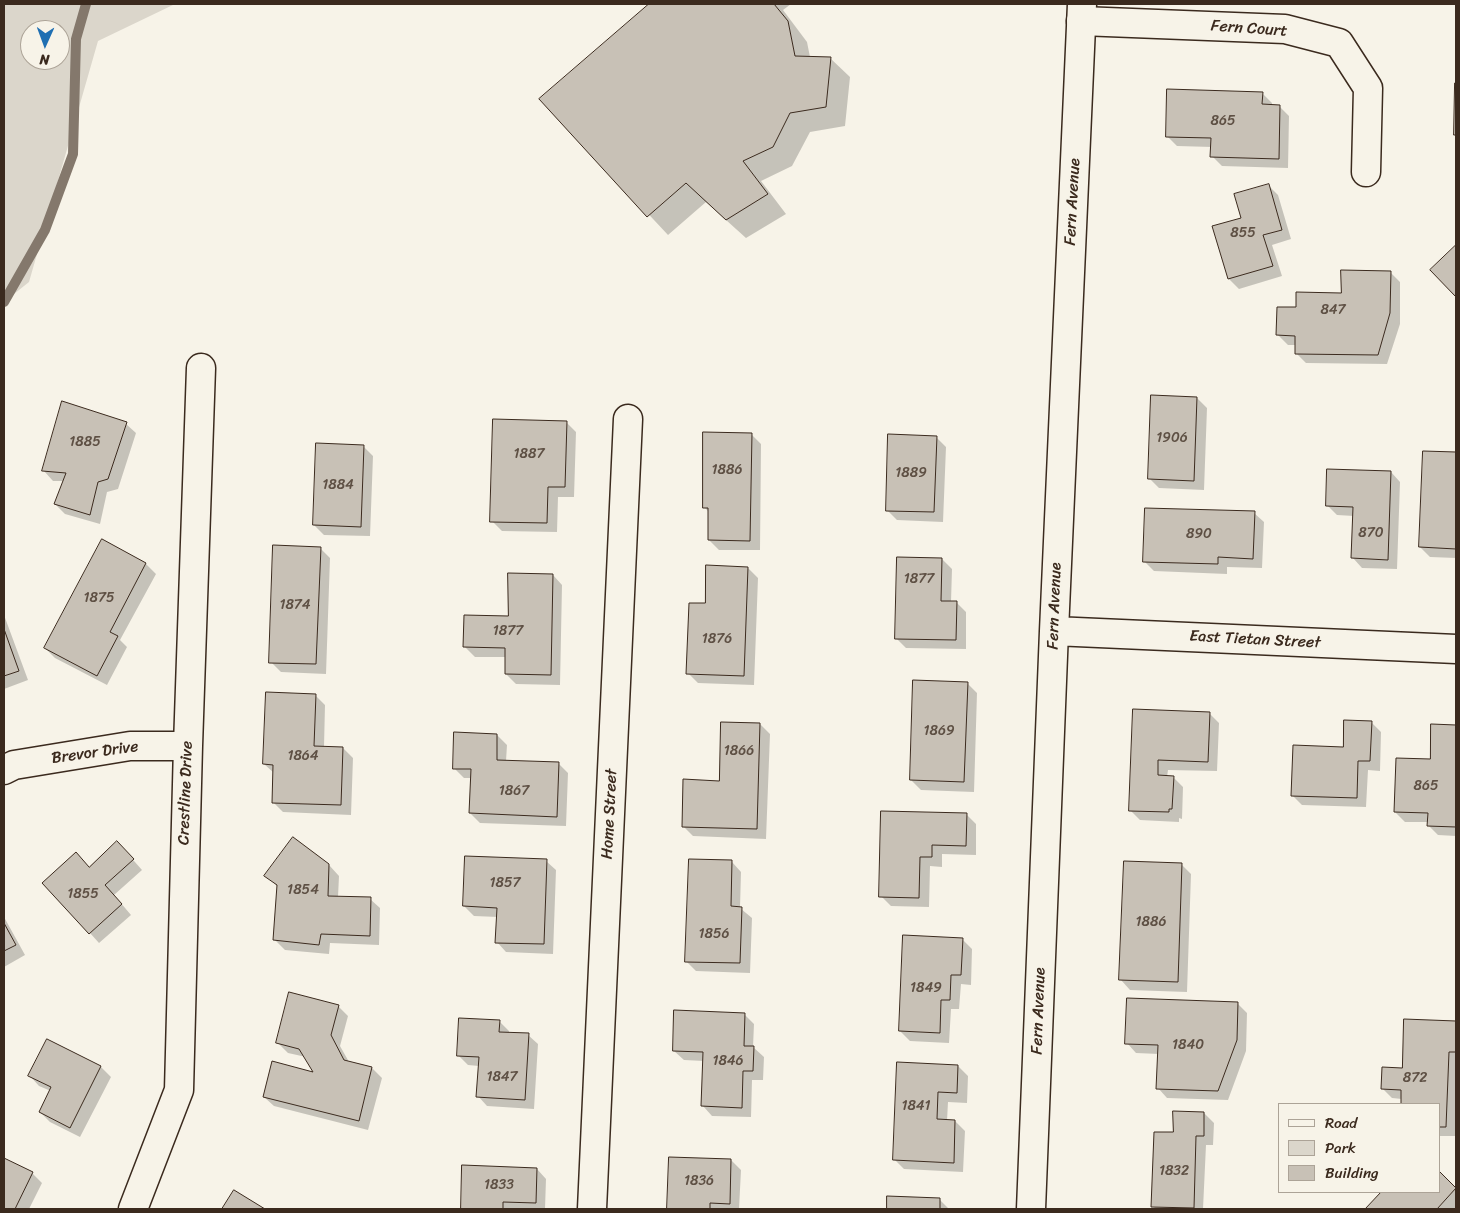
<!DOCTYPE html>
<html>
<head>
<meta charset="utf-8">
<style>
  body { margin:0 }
  #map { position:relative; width:1460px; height:1213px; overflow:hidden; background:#f7f3e8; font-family:Sriracha,sans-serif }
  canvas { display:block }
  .frame { position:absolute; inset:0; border:5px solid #3b2a1e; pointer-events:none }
  .legend { position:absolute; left:1278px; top:1103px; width:162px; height:90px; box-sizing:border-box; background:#f7f3e8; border:1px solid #aca397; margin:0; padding:6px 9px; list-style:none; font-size:15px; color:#3b2a1e }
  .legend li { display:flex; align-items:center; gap:10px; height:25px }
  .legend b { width:25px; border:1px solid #aca397 }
  .north { position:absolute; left:20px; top:20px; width:50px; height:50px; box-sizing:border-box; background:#f7f3e8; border:1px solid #aca397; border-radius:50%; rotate:182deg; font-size:14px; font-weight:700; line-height:20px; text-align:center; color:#3b2a1e }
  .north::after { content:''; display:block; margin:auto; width:18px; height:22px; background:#1f6fb2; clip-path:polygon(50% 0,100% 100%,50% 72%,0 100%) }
</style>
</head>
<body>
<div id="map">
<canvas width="1460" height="1213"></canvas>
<div class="frame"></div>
<ul class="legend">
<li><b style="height:6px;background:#f7f3e8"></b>Road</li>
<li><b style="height:14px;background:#dbd6cb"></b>Park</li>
<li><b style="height:14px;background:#c8c1b6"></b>Building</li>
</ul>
<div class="north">N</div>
</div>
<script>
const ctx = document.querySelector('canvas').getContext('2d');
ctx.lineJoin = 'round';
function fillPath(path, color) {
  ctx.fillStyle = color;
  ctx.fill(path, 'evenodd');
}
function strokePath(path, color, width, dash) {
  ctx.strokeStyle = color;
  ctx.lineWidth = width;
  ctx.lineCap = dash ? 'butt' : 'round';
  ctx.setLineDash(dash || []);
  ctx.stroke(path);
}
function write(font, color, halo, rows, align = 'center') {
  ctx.font = font + ' Sriracha,sans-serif';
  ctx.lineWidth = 4;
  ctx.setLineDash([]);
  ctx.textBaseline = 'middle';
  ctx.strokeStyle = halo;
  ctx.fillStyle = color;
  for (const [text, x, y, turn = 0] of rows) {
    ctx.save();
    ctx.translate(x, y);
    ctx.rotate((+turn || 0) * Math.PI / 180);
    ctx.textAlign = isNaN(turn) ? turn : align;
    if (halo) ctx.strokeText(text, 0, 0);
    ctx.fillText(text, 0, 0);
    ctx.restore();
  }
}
fillPath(new Path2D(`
  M4 4H175L98 41 29 282 4 302ZM30 30H60V60H30Z`), '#dbd6cb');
fillPath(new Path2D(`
  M651 4H791L783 10 807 42 810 57 830 58 850 77 845 126 810 132 792 166 761 181 786 214 746 238 706 202 668 235 541 99Z
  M1262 93 1272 103V106H1279L1289 116 1288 168 1222 166 1212 156V147L1177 146 1167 136Z
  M1268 185 1278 195 1291 239 1272 245 1282 276 1239 289 1229 279 1242 218Z
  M1390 272 1400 282V324L1387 364 1306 363 1296 353V345H1288L1278 335 1342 294Z
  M1197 398 1207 408 1204 490 1159 488 1149 478Z
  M566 422 576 432 574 497H558L557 532 502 531 492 521Z
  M126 424 136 433 118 489 107 492 100 524 65 514 55 504 64 481H53L44 471Z
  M751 434 761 444 760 550H719L709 540V512L704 507Z
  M936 437 946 447 943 522 897 520 887 510Z
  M363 446 373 456 370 536 324 535 314 525Z
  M1424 452 1456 453V558L1430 557 1420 547Z
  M1391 472 1400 482 1397 569 1362 568 1353 558 1354 516 1337 515 1327 505Z
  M1254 513 1264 522 1262 568 1227 567V574L1154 571 1144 561Z
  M102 541 146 564 156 574 120 640 127 647 107 685 55 658 45 648Z
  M320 548 330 558 326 674 281 672 271 662Z
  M942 559 952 569 951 602H956L966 612V649L906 648 896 638Z
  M748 568 758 578 754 685 698 683 688 673Z
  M553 575 562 585 560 685 516 684 506 674V657H475L465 647 509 617Z
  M4 615 28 680 4 689Z
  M967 683 977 693 974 792 921 790 911 780Z
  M315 695 325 705 324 747 343 748 353 758 351 815 283 812 273 802 274 773 264 764Z
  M1134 710 1209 713 1219 723 1217 771 1168 770 1167 777H1173L1183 787 1182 819 1179 818V822L1140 820 1130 810Z
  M1371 722 1381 732 1380 771 1368 770 1366 807 1302 805 1292 795Z
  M760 724 770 734 766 839 693 836 683 826 720 782Z
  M1432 725 1456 726V836L1438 835 1428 825 1429 822H1405L1395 812 1431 760Z
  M497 735 507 745 506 761 558 763 568 773 566 826 480 823 470 813 472 778H464L454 768Z
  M883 813 966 814 976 824V855L942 854V867L930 866 929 907 891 906 881 896Z
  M127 853 142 870 114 895 131 915 99 943 90 933 89 868Z
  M546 861 556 870 553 954 506 952 497 942 498 917 474 916 464 906Z
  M732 862 741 872 740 908 752 918 750 973 696 971 686 961Z
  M1181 864 1191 874 1187 992 1130 990 1121 980Z
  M329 865 339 876 338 897 370 899 380 908 379 945 330 943 329 954 285 950 275 940 278 887 266 875Z
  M4 917 25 955 4 967Z
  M962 939 972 949 971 985 961 984 959 1009H951L949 1043 910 1041 900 1031Z
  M1237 1003 1247 1013 1246 1051 1228 1100 1167 1098 1158 1088 1159 1054 1136 1053 1127 1043Z
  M338 1006 348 1016 340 1046 349 1062 372 1068 382 1078 368 1130 274 1106 264 1097 316 1074 306 1057 288 1053 278 1043Z
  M744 1014 754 1024 753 1047 764 1057 763 1080H752L751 1117 712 1116 703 1106 704 1061 684 1060 674 1051Z
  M1405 1020 1456 1022 1455 1136H1439V1104H1402V1099L1392 1098 1383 1089 1403 1069Z
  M499 1021 509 1031V1033L528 1035 538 1044 534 1109 487 1106 478 1096 479 1066 468 1065 458 1055Z
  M48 1040 101 1067 111 1077 80 1137 50 1122 40 1112 51 1091 39 1086 30 1076Z
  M899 1063 958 1066 968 1076 967 1103 948 1102 947 1121H955L965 1131 963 1172 904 1169 894 1159Z
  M1204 1113 1214 1123 1213 1145H1206L1203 1209H1156L1153 1206 1174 1134Z
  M670 1158 731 1160 741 1170 739 1209H669Z
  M4 1159 33 1174 42 1183 29 1209H4Z
  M464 1166 537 1169 546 1179 545 1209H462Z
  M1439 1173 1456 1189V1209H1366L1382 1192H1439Z
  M888 1198 940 1200 949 1209H888Z`), '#0003');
strokePath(new Path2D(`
  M4 302 45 230 73 154 76 39 86 4`), '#84786c', 10);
const building = new Path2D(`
  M649 4H774L788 21 795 56 831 57 826 107 790 113 773 147 743 161 768 194 726 220 686 183 647 217 539 99Z
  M1455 83H1456V135H1454Z
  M1167 89 1263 92 1262 104 1280 105 1279 159 1210 157 1211 138 1166 137Z
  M1269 184 1282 230 1263 235 1273 266 1228 279 1212 226 1241 218 1234 194Z
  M1456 245V297L1430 270Z
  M1341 270 1391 271 1390 313 1378 355 1295 354V336L1276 335 1277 307H1296V292L1341 293Z
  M1151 395 1197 397 1194 481 1148 479Z
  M62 401 127 422 108 479 98 482 90 515 54 504 66 473 42 471Z
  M493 419 567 421 565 487H548L547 523 490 522Z
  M703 432 752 433 750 541 708 540V508H703Z
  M888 434 937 436 934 512 886 511Z
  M316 443 364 445 361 527 313 525Z
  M1423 451 1456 452V549L1419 547Z
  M1327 469 1391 471 1388 560 1351 558 1353 507 1326 506Z
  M1145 508 1255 511 1253 559 1218 557V564L1143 562Z
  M102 539 146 563 110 632 118 636 97 676 44 648Z
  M273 545 321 547 316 664 269 663Z
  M897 557 942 558 941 601H957L956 640 895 639Z
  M706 565 748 567 744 676 686 674 689 603H705Z
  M508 573 553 574 551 675 505 674V648L463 647 464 615 508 616Z
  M4 629 19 671 4 676Z
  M913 680 968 682 964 782 910 780Z
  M266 692 316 694 314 746 343 747 341 805 272 803 273 765 263 764Z
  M1133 709 1210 712 1208 762 1158 760V775L1174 776 1172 809H1169V812L1129 811Z
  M1344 720 1372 721 1370 761H1358L1357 798 1291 796 1293 745 1343 747Z
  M721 722 760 723 757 829 682 827 683 779 719 781Z
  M1431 724 1456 725V827L1427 826 1428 813 1394 812 1396 758 1430 759Z
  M454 732 497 734V760L559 762 557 817 469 813 471 769H453Z
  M881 811 967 813 966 846 932 845V857H920L919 898 879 897Z
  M293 837 329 864 328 896 371 897 370 936 321 934 319 945 273 940 277 885 264 876Z
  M117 841 134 859 105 885 122 904 89 934 42 883 76 852 89 867Z
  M465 856 547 859 544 944 495 943 497 908 463 906Z
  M689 859 732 860 731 906 742 907 740 963 685 962Z
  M1124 861 1182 863 1178 982 1119 980Z
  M4 923 16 945 4 951Z
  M903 935 963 938 961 975H951L950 1000H941L940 1033 899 1031Z
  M289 992 339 1005 331 1035 344 1060 372 1067 359 1121 263 1097 272 1061 313 1072 299 1049 276 1043Z
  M1127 998 1238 1002 1237 1040 1218 1091 1156 1089 1158 1045 1125 1044Z
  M674 1010 745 1013 744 1046H754L753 1071H743L742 1108 701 1106 703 1052 673 1051Z
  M459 1018 500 1020 499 1032 529 1033 525 1100 476 1097 479 1057 457 1056Z
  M1404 1019 1456 1021V1052H1449L1446 1127H1439V1104H1401V1090L1381 1089 1382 1067 1402 1068Z
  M47 1039 101 1066 70 1128 39 1112 51 1087 28 1076Z
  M897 1062 958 1065 957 1093 938 1092 937 1119 955 1120 954 1163 893 1160Z
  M1173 1111 1204 1112V1136H1196L1194 1208 1151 1207 1154 1132H1173Z
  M669 1157 731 1159 730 1204 710 1203V1209H667Z
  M4 1158 33 1172 15 1209H4Z
  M462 1165 537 1168 536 1203 503 1202V1209H461Z
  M1439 1171 1456 1188 1437 1209H1365L1381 1192H1439Z
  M234 1190 265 1209H222Z
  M887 1196 940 1198V1209H887Z`);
fillPath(building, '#c8c1b6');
strokePath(building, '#3b2a1e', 1);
const street = new Path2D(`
  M1081 21 1285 29 1339 43 1368 88 1366 172
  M4 770 14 765 130 746H188
  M133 1209 179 1090 188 746 201 368
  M592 1209 628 419`);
const secondary = new Path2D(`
  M1054 631 1456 649
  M1031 1209 1054 631 1082 4`);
strokePath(street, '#3b2a1e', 31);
strokePath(secondary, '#3b2a1e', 31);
strokePath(street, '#f7f3e8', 28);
strokePath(secondary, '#f7f3e8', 28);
write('14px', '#5e5044', null, [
  ["865",1223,121],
  ["855",1243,233],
  ["847",1333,310],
  ["1906",1172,438],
  ["1885",85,442],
  ["1887",529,454],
  ["1886",727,470],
  ["1889",911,473],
  ["1884",338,485],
  ["870",1371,533],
  ["890",1199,534],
  ["1877",919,579],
  ["1875",99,598],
  ["1874",295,605],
  ["1877",508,631],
  ["1876",717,639],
  ["1869",939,731],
  ["1866",739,751],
  ["1864",303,756],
  ["865",1426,786],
  ["1867",514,791],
  ["1857",505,883],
  ["1854",303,890],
  ["1855",83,894],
  ["1886",1151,922],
  ["1856",714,934],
  ["1849",926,988],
  ["1840",1188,1045],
  ["1846",728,1061],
  ["1847",502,1077],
  ["872",1415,1078],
  ["1841",916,1106],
  ["1832",1174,1171],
  ["1836",699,1181],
  ["1833",499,1185]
]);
write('16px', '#3b2a1e', '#f7f3e8', [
  ["Fern Court",1249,29,4],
  ["Fern Avenue",1073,202,-87],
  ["Fern Avenue",1055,606,-88],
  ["East Tietan Street",1255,640,3],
  ["Brevor Drive",95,753,-8],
  ["Crestline Drive",186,793,-88],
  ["Home Street",610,814,-87],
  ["Fern Avenue",1039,1011,-88]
]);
</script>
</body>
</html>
